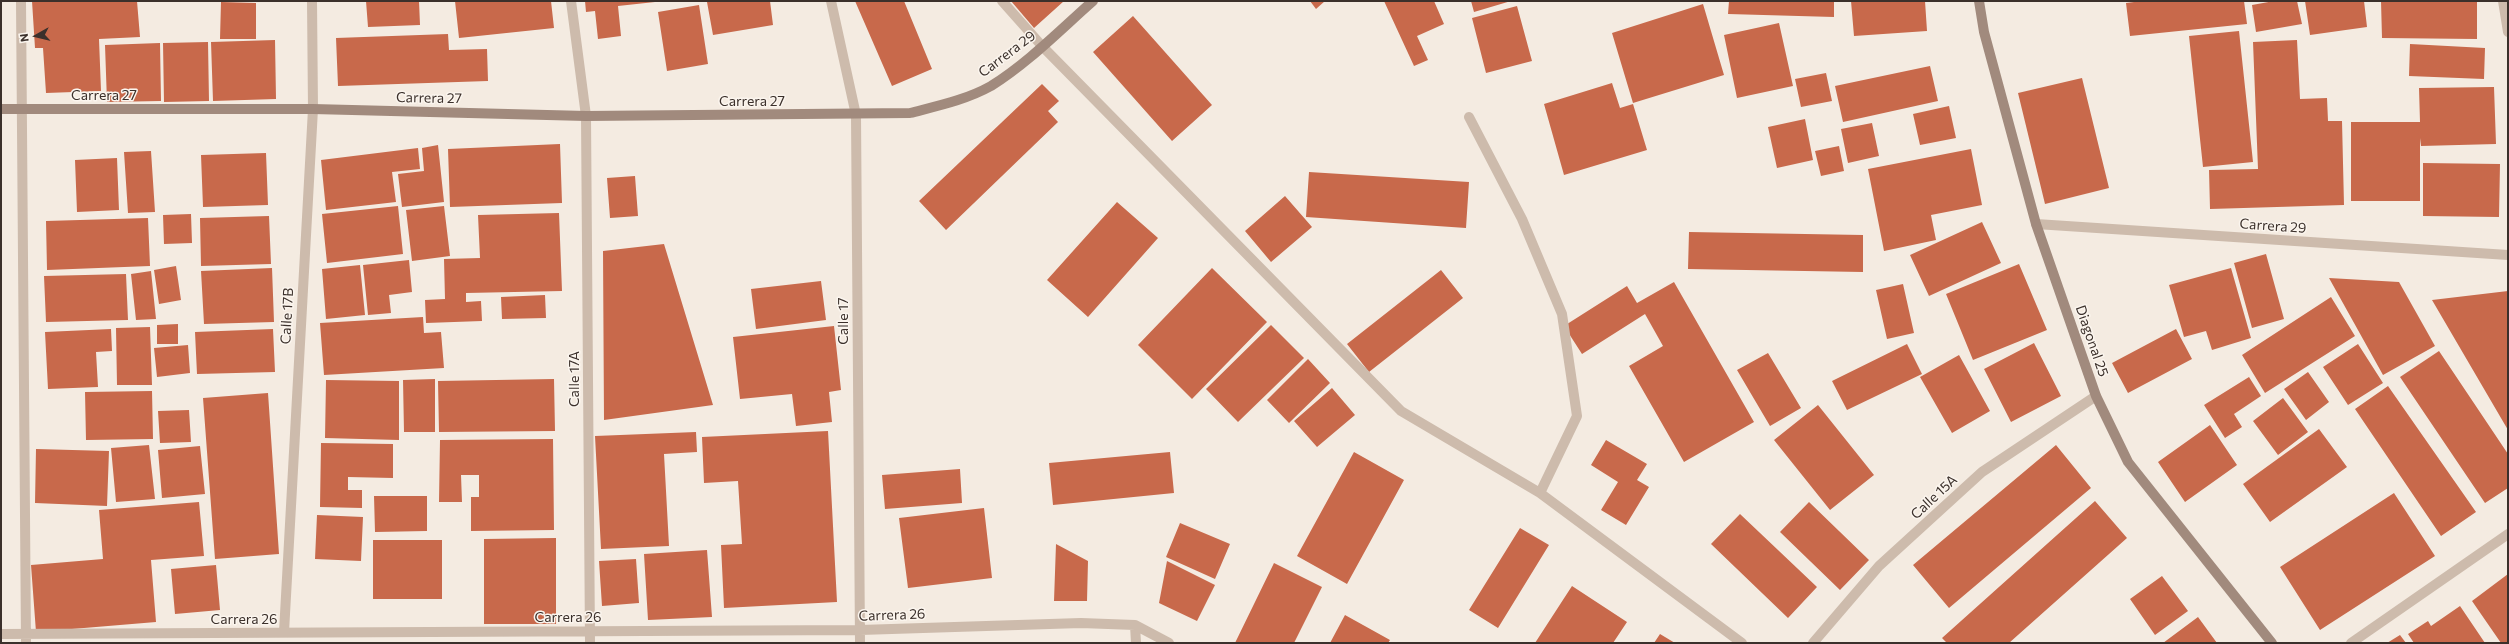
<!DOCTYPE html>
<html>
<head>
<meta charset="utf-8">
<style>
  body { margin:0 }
  #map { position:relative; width:2509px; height:644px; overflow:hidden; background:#f4ebe1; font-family:Commissioner,sans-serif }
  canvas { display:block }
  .frame { position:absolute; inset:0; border:2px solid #3b302b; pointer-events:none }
  .north { position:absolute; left:16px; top:16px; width:40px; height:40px; -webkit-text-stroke:3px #fbf5ee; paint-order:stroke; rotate:262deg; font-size:11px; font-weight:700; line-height:16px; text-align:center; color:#3b302b }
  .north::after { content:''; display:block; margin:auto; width:14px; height:18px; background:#3b302b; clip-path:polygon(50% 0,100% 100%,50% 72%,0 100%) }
</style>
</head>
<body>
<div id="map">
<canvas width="2509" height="644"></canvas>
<div class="frame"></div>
<div class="north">N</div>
</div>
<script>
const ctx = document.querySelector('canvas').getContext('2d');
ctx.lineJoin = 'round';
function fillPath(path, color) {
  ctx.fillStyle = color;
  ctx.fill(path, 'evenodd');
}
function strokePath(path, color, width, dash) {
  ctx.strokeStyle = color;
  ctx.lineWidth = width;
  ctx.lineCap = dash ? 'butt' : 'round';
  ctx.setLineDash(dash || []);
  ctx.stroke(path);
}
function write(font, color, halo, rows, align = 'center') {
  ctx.font = font + ' Commissioner,sans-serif';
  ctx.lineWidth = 3;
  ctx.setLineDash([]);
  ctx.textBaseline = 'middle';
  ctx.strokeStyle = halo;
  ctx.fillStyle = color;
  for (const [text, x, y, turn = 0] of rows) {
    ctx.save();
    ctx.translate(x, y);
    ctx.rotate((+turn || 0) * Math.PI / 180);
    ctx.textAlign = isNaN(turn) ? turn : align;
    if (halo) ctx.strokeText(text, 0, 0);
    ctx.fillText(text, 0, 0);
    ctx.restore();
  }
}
fillPath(new Path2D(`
  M32 1H137L140 37 99 39 101 91 46 93 43 48H35Z
  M366 1H419L420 25 368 27Z
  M455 1H551L554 28 459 38Z
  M585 1H655V2L618 6 621 36 598 39 595 11 586 12Z
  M770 1 773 25 713 35 707 2Z
  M855 1H904L932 69 892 86Z
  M1011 1H1064L1034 28Z
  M1310 1H1325L1316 9Z
  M1384 1H1434L1444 24 1417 36 1428 60 1414 66Z
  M1471 1H1511L1474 12Z
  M1729 1H1834V17L1728 14Z
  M1851 1H1925L1927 31 1854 36Z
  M2142 1H2244L2247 24 2130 36 2126 3Z
  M2274 1H2297L2302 24 2256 32 2252 5Z
  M2305 1H2364L2367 27 2310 35Z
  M2381 1 2477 2V39L2382 38Z
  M221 2 256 3V39H220Z
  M1703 4 1724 75 1633 103 1612 33Z
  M699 5 708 64 667 71 658 12Z
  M1517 6 1532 61 1486 73 1472 18Z
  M1133 16 1212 105 1172 141 1093 52Z
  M1779 23 1793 86 1737 98 1724 35Z
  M2239 31 2253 162 2203 167 2189 36Z
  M448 34 449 50 487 49 488 81 338 86 336 38Z
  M275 40 276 99 213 101 211 42Z
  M2297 40 2300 99 2327 98 2328 121H2342L2344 205 2210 209 2209 170 2258 169 2253 42Z
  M208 42 209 101 164 102 163 43Z
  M160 43 161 101 107 102 105 45Z
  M2410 44 2485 48 2484 79 2409 76Z
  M1930 66 1938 101 1843 122 1835 86Z
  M1826 73 1832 101 1801 107 1795 79Z
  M2082 78 2109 188 2045 204 2018 93Z
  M1612 83 1620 108 1633 104 1647 150 1564 175 1544 104Z
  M1042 84 1059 101 1048 111 1058 122 946 230 919 201Z
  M2494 87 2496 144 2421 146 2420 138V201H2351V122H2420L2419 88Z
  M1949 106 1956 138 1920 145 1913 114Z
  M1805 119 1813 160 1777 168 1768 127Z
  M1872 123 1879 156 1848 163 1841 129Z
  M560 144 562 203 450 207 448 149Z
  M438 145 444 202 402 207 398 174 424 171 422 148Z
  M1839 146 1844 171 1821 176 1815 151Z
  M418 148 420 169 392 172 396 202 326 210 321 160Z
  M1971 149 1982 205 1931 215 1936 240 1884 251 1868 169Z
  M151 151 155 212 128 213 124 152Z
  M266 153 268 205 203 207 201 155Z
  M117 158 119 210 77 212 75 160Z
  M2423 163 2500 164 2499 217 2423 216Z
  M1309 172 1469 182 1466 228 1306 217Z
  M635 176 638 216 610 218 607 178Z
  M1285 196 1312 227 1271 262 1245 231Z
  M1117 202 1158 238 1088 317 1047 280Z
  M398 206 403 254 327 263 322 214Z
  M444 206 450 256 412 261 406 210Z
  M559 213 562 291 466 293V302L481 301 482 321 426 323 425 300 445 299 444 259 480 258 478 215Z
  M191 214 192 243 164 244 163 215Z
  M269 216 271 264 201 266 200 218Z
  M148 218 150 266 47 270 46 221Z
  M1982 222 2001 263 1929 296 1910 255Z
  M1689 232 1863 235V272L1688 269Z
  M664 244 713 405 604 420 603 251Z
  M2266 254 2284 319 2252 328 2234 263Z
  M409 260 412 292 389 295 391 313 368 315 363 265Z
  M2019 264 2047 330 1973 360 1946 294Z
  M360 265 365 315 326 319 322 269Z
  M176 266 181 300 159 304 154 270Z
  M272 268 274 322 204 324 201 271Z
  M1212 268 1267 322 1192 399 1138 345Z
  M2231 268 2251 338 2212 350 2206 331 2184 337 2169 285Z
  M1441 270 1463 298 1369 372 1347 344Z
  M151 271 156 319 136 320 131 274Z
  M126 274 128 320 46 322 44 276Z
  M2329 278 2399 282 2435 346 2383 375Z
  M821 281 826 320 756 329 751 289Z
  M1674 282 1754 422 1684 462 1629 366 1663 346 1645 314 1582 354 1564 326 1627 286 1637 303Z
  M1903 284 1914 333 1887 339 1876 290Z
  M2508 291V430L2432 300Z
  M545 295 546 318 502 319 501 297Z
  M2331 297 2355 336 2265 393 2242 355Z
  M423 317 424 333 441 332 444 368 324 375 320 323Z
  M178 324V344H157V325Z
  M1271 325 1304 358 1238 422 1206 389Z
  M834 326 841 390 829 392 832 422 796 426 792 394 740 399 733 337Z
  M150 327 152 385H117L116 328Z
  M111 329 112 351 96 352 98 387 48 389 45 332Z
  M273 329 275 372 197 374 195 332Z
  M2176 329 2192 359 2128 393 2112 363Z
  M2034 343 2061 396 2011 422 1984 369Z
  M1907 344 1922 374 1847 410 1832 381Z
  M2358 344 2383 383 2348 405 2323 367Z
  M188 345 190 373 157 377 154 348Z
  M2439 351 2508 454V488L2485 503 2400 377Z
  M1768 353 1801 408 1770 426 1737 370Z
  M1959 355 1990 411 1952 433 1920 377Z
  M1308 359 1330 383 1289 423 1267 400Z
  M2308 372 2329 402 2306 420 2284 389Z
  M2249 377 2261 396 2234 414 2242 427 2225 438 2204 405Z
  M435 379V432H404L403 380Z
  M554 379 555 431 439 432 438 381Z
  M326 380 399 381V440L325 438Z
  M2388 386 2476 512 2441 536 2355 409Z
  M1332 388 1355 415 1317 447 1294 421Z
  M152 391 153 439 86 440 85 392Z
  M268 393 279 554 215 559 203 398Z
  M2283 398 2308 432 2278 455 2253 421Z
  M1818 405 1874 475 1830 510 1774 440Z
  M189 410 191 442 160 443 158 411Z
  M2210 425 2237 465 2185 502 2158 462Z
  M2319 429 2347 467 2270 522 2243 484Z
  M828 431 837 602 724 608 721 545 742 544 738 481 704 483 702 437Z
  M696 432 697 452 664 454 669 546 601 549 595 436Z
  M553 439 554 530 471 531V497H479V475H461L462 502H439L440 440Z
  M1606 440 1647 464 1637 480 1649 487 1626 525 1601 510 1618 482 1591 465Z
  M321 443 393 444V478L348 477V490H362V508L320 507Z
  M149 445 155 499 116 502 111 448Z
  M2056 445 2091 488 1949 608 1913 565Z
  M200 446 205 494 162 498 158 450Z
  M36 449 109 451 107 506 35 503Z
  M1170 452 1174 493 1053 505 1049 463Z
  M1354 452 1404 480 1347 584 1297 556Z
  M960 469 962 503 885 509 882 475Z
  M2394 493 2435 556 2320 630 2280 567Z
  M374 496H427V531L375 532Z
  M2095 501 2127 538 2009 643H1947L1942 638Z
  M199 502 204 556 151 560 156 622 36 632 31 565 103 559 99 510Z
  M1809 502 1869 560 1840 590 1780 532Z
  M984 508 992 578 908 588 899 518Z
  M1740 514 1817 587 1788 618 1711 544Z
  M317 515 363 517 361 561 315 559Z
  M1180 523 1230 544 1215 579 1166 557Z
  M1520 528 1549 545 1498 628 1469 610Z
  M556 538V624H484V539Z
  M373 540H442V599H373Z
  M1056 544 1088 561 1087 601H1054Z
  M707 550 712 617 648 620 644 554Z
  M636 559 639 603 602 606 599 561Z
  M1167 561 1215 585 1197 621 1159 603Z
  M1274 563 1322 587 1294 643H1235Z
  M216 565 220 610 175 614 171 569Z
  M2508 574V643H2501L2472 601Z
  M2162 576 2188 611 2155 635 2130 599Z
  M1572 586 1627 622 1613 643H1535Z
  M2460 606 2485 643H2414L2408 634 2428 621 2431 626Z
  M1345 615 1390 640 1388 643H1330Z
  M2198 617 2217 643H2163Z
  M1660 634 1675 643H1654Z
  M2400 635 2406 643H2387Z`), '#c8694b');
strokePath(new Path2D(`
  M21 1 26 643
  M571 1 586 116 590 643
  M831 1 856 115 860 643
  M1002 1 1042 46 1401 411 1540 493 1742 643
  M2503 1 2508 32
  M1469 117 1522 219 1562 314 1577 416 1540 493
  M2036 224 2508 255
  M1135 625 1136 643
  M284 632 313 109 312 1
  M1 634 860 630 1081 623 1135 625 1169 643
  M1813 643 1879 566 1982 472 2096 396
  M2351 643 2508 534`), '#cdbbac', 10);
strokePath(new Path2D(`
  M1979 1 1984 32 2036 224 2096 396 2128 462 2272 643
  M1 109H313L586 116 910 113C937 106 966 100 991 86 1028 63 1060 30 1093 1`), '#a18a7d', 10);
write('14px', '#3b302b', '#fbf5ee', [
  ["Carrera 29",1007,54,-37],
  ["Carrera 27",104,95],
  ["Carrera 27",429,98,1],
  ["Carrera 27",752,101],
  ["Carrera 29",2273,226,4],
  ["Calle 17B",287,316,-87],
  ["Calle 17",843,321,-90],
  ["Diagonal 25",2092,341,71],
  ["Calle 17A",574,379,-90],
  ["Calle 15A",1934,497,-43],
  ["Carrera 26",892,615,-2],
  ["Carrera 26",568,617],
  ["Carrera 26",244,619]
]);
</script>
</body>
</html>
